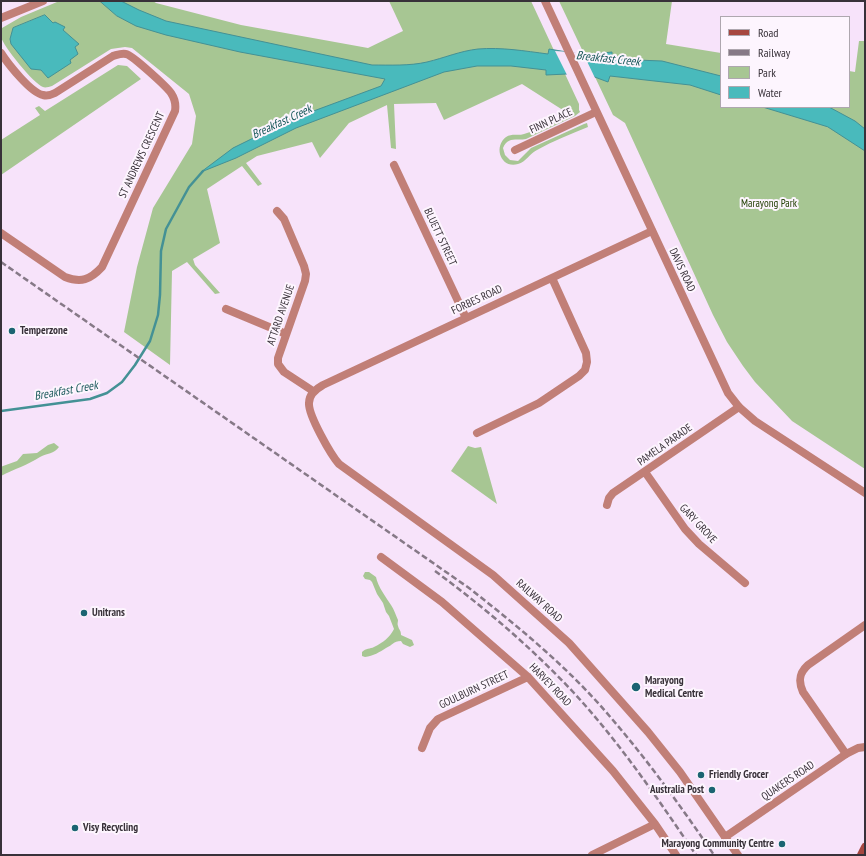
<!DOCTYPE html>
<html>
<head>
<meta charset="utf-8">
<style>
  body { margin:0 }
  #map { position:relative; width:866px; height:856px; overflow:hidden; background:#f7e3fa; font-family:"PT Sans Narrow",sans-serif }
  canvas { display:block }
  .frame { position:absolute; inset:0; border:2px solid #383139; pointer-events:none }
  .legend { position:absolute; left:720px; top:16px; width:130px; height:92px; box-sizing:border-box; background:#fdf5fe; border:1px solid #aea7af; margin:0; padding:5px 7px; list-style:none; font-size:12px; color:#383139 }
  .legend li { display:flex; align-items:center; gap:8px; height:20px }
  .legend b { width:20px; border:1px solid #aea7af }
</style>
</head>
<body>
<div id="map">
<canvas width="866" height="856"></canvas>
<div class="frame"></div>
<ul class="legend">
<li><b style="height:5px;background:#a64740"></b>Road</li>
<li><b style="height:5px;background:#867987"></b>Railway</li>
<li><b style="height:11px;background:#a7c693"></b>Park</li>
<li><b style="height:11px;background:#49babc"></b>Water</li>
</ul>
</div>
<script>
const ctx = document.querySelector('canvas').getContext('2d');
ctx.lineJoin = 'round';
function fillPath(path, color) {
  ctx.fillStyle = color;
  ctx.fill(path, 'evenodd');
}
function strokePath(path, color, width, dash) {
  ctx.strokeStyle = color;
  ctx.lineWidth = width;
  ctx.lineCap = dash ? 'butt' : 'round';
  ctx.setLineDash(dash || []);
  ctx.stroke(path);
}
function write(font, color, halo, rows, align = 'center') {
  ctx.font = font + ' "PT Sans Narrow",sans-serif';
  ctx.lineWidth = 4;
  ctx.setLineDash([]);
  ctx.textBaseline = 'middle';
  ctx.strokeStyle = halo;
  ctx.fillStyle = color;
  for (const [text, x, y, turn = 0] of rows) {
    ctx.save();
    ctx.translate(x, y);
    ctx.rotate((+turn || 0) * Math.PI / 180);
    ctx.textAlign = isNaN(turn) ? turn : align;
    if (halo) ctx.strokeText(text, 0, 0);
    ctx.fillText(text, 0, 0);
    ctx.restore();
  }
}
fillPath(new Path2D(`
  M57 1H153L156 3 241 25 368 48 403 31 389 1H531L579 104V110L580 112 575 116 526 139C517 141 508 136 503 148L505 155 510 160 518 161 531 148 584 124 587 123 588 127C571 134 553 141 537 150 530 153 526 162 518 164 501 169 493 147 506 137 512 133 518 136 524 134 538 130 555 120 569 114L522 84 444 120 436 103 394 104 396 149 391 148 387 105 349 123 320 158 312 142 257 156 246 163 262 184 258 186 242 166 207 189 220 243 193 259 195 265 220 293 215 294 187 262 172 271 170 365 124 332 137 267 153 208 192 144 196 116 189 94 132 48 125 47 111 49 52 86C49 87 45 88 43 87 34 84 3 46 1 37 0 34 1 30 2 28L21 17 57 2Z
  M559 1H672L666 44 721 53V107H849V71L855 72 859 41H865V469L792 421 755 382 743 366 727 342 713 315 625 123 613 115Z
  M118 65 127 66 141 79 1 175V140L40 115 35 108 39 106 45 111Z
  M54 443 59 447C54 454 47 453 40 457 28 465 14 469 1 476V467L3 466 17 461 23 454 37 453 48 445Z
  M468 446 475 448 481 447 497 504 451 471Z
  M365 572H369L376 577C378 587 386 597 391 605 394 609 396 616 398 620 398 622 397 624 398 626 399 630 401 630 401 635L412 640 414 645 410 647 403 644 401 641C393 641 393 645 386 648 380 652 373 656 365 657L362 656V652C366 648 370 649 374 647 384 642 389 638 394 629L389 616 386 612 383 603 377 594 372 582 370 580 365 579 363 576Z`), '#a7c693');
const water = new Path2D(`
  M100 1H121L139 10 166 21 372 65C390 65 410 66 427 62 444 58 460 51 478 49 501 47 525 51 548 54L549 49 585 55 612 52V59L662 61 721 76V95L690 85 610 76 608 82 592 76 567 74 546 75V70L511 66H477L444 72 296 128 236 158 201 172 233 148 292 119 381 86 385 79 240 52 166 35 136 26 117 16Z
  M45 15 53 23 55 22 65 27 63 30 79 44 75 47 78 54 70 60 71 63 48 78 41 70 31 69 11 44 10 39 13 28Z
  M763 107H829L855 121 865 129V151L828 127Z`);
fillPath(water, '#49babc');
strokePath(water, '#449195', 1);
fillPath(new Path2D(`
  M555 51 583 53 595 78 567 75Z`), '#f7e3fa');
strokePath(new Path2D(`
  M1 411 90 399 107 393 122 382 135 365 150 341 158 315 160 295 161 251 166 229 189 187 203 171`), '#449195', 2.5);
strokePath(new Path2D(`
  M1 18 43 1
  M1 53C8 64 31 93 43 95 47 96 51 95 55 93L113 56C117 55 121 53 126 54 132 55 166 86 171 93 175 99 176 105 175 111L102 267C90 280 81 283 65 277L1 233
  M515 150 596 112
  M394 165 466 318
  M277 211 284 219 304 266 306 274 305 281 278 358V364L284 372 313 391
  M652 231 323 385C316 389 309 394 309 403 308 415 331 455 339 464L493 575 569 643 648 732 680 772 725 837
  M226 309 286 334
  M477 433 539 403 579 376 585 370 587 362 586 353 552 278
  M645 472 685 529 699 544 745 583
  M607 505 609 498 613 493 739 407
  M381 557 442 602 528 677 613 771 655 824 676 855
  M422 748 430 728 438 719 528 677
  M846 754 803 692C798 681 799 673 808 665L865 625
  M592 855 655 824`), '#c17f77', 8);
strokePath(new Path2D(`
  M545 1 728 393 739 407 755 421 865 493
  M738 855 725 837 846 754 858 748 865 747`), '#c17f77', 8);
strokePath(new Path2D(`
  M861 855 865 847`), '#a64740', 8);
strokePath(new Path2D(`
  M1 262 469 588C520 628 570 669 612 719 649 762 682 808 714 855
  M435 571C485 608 532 648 574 693 620 743 658 799 696 855`), '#867987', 2.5, [6, 3]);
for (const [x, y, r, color] of [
  [12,331,4,"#1b6472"],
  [84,613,4,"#1b6472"],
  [636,687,5,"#1b6472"],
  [701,775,4,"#1b6472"],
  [712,790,4,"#1b6472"],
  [75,828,4,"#1b6472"],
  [782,844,4,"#1b6472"]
]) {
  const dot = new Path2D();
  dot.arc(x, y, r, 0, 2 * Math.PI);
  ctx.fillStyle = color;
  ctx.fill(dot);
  strokePath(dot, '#fdf5fe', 1.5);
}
write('11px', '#383139', '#fdf5fe', [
  ["FINN PLACE",551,121,-25],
  ["ST ANDREWS CRESCENT",142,155,-65],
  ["BLUETT STREET",440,237,65],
  ["DAVIS ROAD",682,270,65],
  ["FORBES ROAD",477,300,-25],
  ["ATTARD AVENUE",281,315,-71],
  ["PAMELA PARADE",665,445,-35],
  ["GARY GROVE",698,524,47],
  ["RAILWAY ROAD",539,601,42],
  ["HARVEY ROAD",550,685,46],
  ["GOULBURN STREET",474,690,-25],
  ["QUAKERS ROAD",788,781,-34]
]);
write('11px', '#203e00', '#fdf5fe', [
  ["Marayong Park",769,204]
]);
write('bold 11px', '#383139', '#fdf5fe', [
  ["Temperzone",20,331],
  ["Unitrans",92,613],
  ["Marayong",645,681],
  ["Medical Centre",645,694],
  ["Friendly Grocer",709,775],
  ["Australia Post",704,790,"right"],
  ["Visy Recycling",83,828],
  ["Marayong Community Centre",774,844,"right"]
], 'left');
write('italic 12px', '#185859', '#fdf5fe', [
  ["Breakfast Creek",608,59,6],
  ["Breakfast Creek",282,122,-25],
  ["Breakfast Creek",66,391,-10]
]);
</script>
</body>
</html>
